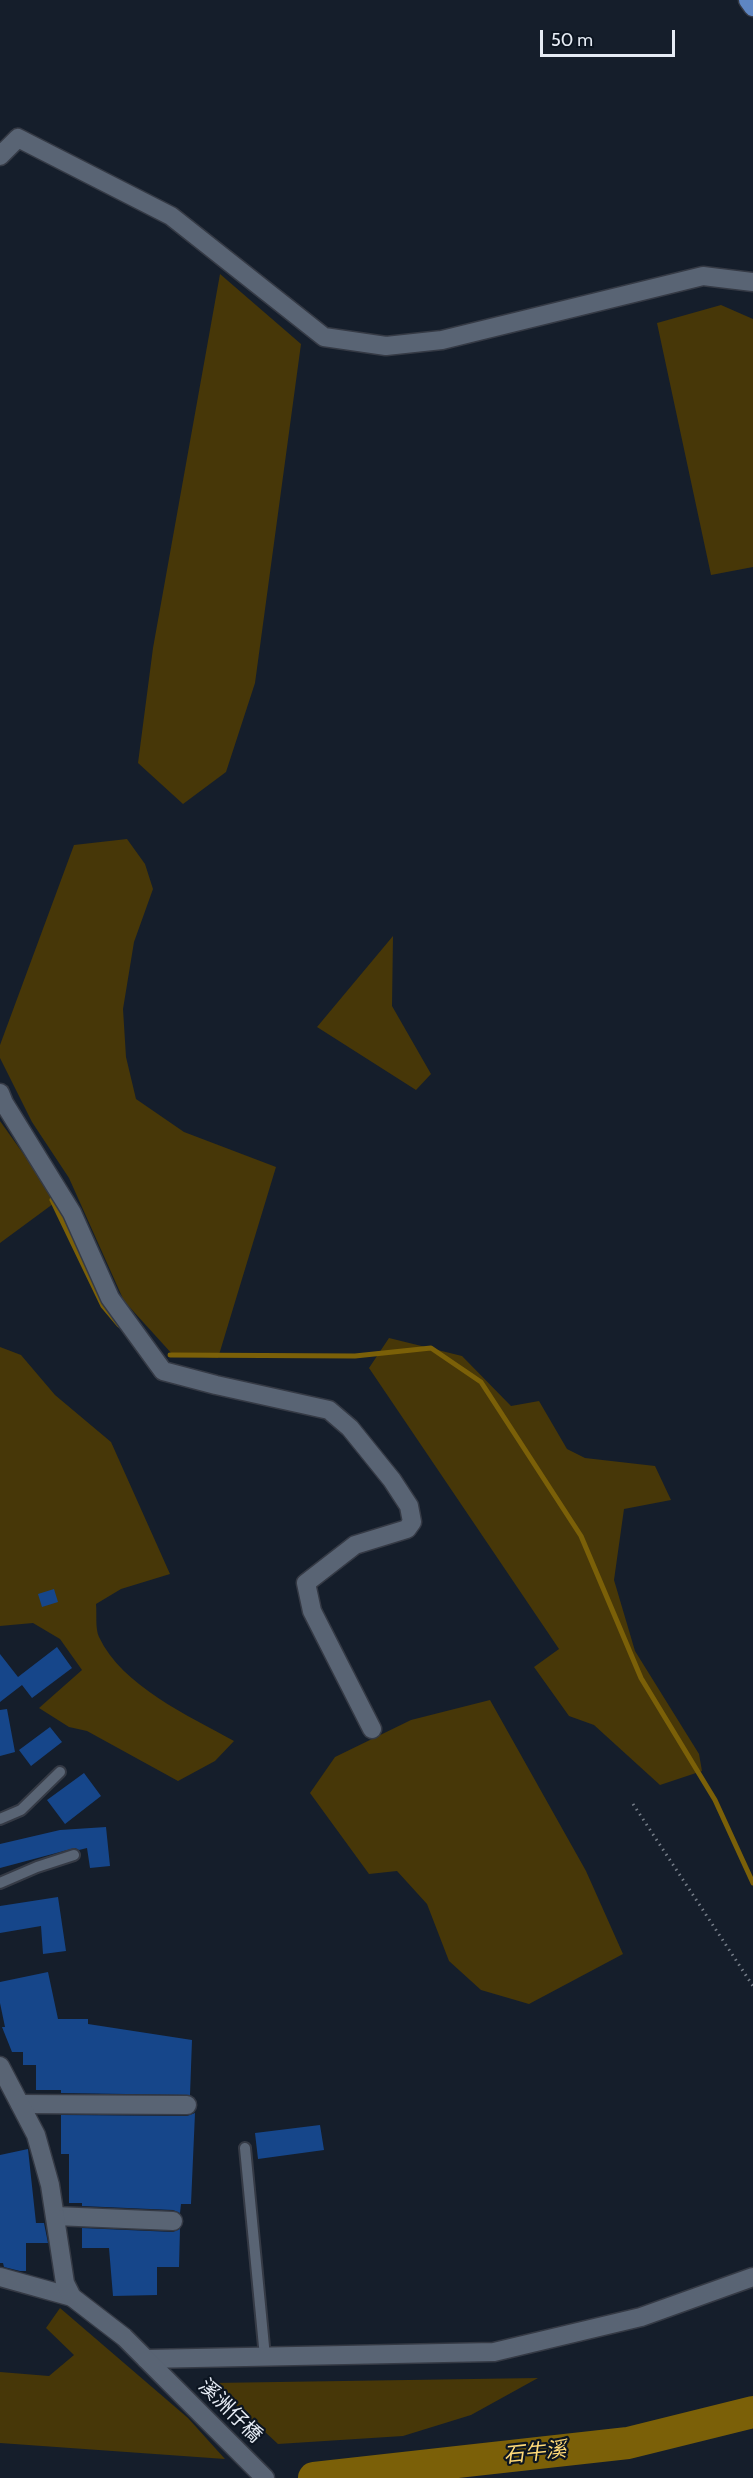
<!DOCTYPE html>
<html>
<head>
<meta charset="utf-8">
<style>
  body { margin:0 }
  #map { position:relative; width:753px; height:2478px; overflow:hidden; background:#151e2b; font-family:Cabin,sans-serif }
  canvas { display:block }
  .scale { position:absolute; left:540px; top:30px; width:135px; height:27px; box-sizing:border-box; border:3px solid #e6ecf5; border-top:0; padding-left:8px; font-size:18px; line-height:21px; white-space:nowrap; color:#e6ecf5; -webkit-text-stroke:4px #0c1521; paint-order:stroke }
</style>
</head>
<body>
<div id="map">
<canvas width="753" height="2478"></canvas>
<div class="scale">50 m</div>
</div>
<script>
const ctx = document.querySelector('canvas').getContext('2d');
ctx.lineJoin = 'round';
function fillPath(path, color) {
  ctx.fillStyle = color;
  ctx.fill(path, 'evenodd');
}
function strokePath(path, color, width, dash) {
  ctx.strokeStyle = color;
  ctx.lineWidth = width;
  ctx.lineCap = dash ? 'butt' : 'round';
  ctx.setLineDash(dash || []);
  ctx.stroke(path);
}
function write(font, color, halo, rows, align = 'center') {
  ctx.font = font + ' Cabin,"Noto Sans TC",sans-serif';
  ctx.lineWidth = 4.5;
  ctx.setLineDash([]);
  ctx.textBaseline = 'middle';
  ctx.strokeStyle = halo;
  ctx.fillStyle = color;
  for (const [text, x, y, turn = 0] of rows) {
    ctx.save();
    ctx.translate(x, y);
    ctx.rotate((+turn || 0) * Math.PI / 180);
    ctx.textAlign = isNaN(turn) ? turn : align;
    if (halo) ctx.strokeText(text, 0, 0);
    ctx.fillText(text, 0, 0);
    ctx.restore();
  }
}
fillPath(new Path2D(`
  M220 274 301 344 255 683 226 772 183 804 138 763 153 648Z
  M721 305 753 319V567L711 575 657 323Z
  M127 839 145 864 153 889 134 942 123 1009 126 1057 136 1099 184 1132 276 1167 218 1358 173 1355 124 1301 69 1178 32 1122 0 1058V1045L74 845Z
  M393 936 392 1006 431 1074 416 1090 317 1027Z
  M0 1121 57 1201 0 1243Z
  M389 1338 462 1356 511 1406 539 1401 567 1449 585 1458 655 1466 671 1500 624 1509 614 1580 635 1651 699 1754 702 1771 660 1785 594 1725 569 1716 534 1667 559 1649 369 1368Z
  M0 1347 21 1355 55 1395 111 1442 170 1574 121 1589 96 1604C97 1614 95 1628 99 1637 122 1686 189 1716 234 1741L215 1761 178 1781 87 1731 69 1727 39 1708 82 1670 60 1639 33 1623 0 1626Z
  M490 1700 586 1871 623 1954 529 2004 481 1990 449 1961 427 1904 397 1871 369 1874 310 1793 335 1757 411 1720Z
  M60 2308 188 2418 225 2459 0 2443V2372L49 2376 74 2355 46 2328Z
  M538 2378 471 2415 403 2436 278 2444 212 2383Z`), '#473708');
strokePath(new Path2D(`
  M52 1200 103 1306 119 1325
  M170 1355 355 1356 431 1348 481 1382 581 1536 641 1678 715 1800 753 1883`), '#7b6008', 5);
strokePath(new Path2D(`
  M314 2478 628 2443 753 2412`), '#7b6008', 32);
fillPath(new Path2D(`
  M54 1589 58 1602 42 1607 38 1594Z
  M57 1647 72 1668 32 1698 22 1685 0 1702V1654L18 1677Z
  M7 1709 15 1752 0 1756V1710Z
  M50 1727 62 1742 31 1766 19 1750Z
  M84 1773 101 1796 65 1824 47 1800Z
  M106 1827 110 1866 90 1868 87 1848 79 1850 75 1848 0 1868V1844L60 1830Z
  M58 1897 66 1951 43 1954 41 1926 0 1933V1906Z
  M48 1972 58 2019H88V2024L192 2040 190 2095 61 2093V2090H36V2065H23V2052H12L2 2027H5L0 2003V1982Z
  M195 2113 191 2204H181L180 2213 173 2210 82 2206V2203H69V2154H61V2115L187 2116Z
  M320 2125 324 2150 258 2159 255 2133Z
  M28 2149 36 2223H44L48 2243H26V2271H20L4 2267 3 2263H0V2155Z
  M82 2228 173 2232 180 2229 179 2267H157V2295L113 2296 109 2248H82Z`), '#16468a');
const lane = new Path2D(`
  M0 1819 21 1810 60 1772
  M0 1883 37 1867 74 1855
  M245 2148 265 2357`);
const street = new Path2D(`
  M0 156 18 138 171 216 324 337 386 346 442 340 703 276 753 282
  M0 1093 4 1103 72 1213 110 1298 163 1371 216 1385 329 1410 350 1428 392 1480 409 1506 412 1522 407 1529 355 1545 306 1583 312 1611 372 1729
  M20 2104 187 2105
  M55 2216 173 2221
  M0 2277 72 2297
  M146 2359 494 2352 641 2317 753 2277`);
const secondary = new Path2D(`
  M0 2066 36 2135 50 2185 65 2283 72 2297 124 2337 265 2478`);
const primary = new Path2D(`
  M748 0 753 7`);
strokePath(lane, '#353a45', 14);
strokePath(street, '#353a45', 21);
strokePath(secondary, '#353a45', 21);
strokePath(primary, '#353a45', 21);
strokePath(new Path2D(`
  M633 1804 753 1986`), '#767e89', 3, [1.5, 4.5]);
strokePath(lane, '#596474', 10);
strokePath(street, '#596474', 18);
strokePath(secondary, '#596474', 18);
strokePath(primary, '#5e86c2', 18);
write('20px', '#e6ecf5', '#0c1521', [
  ["溪洲仔橋",230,2411,45]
]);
write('italic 21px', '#ffda78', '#0c1521', [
  ["石牛溪",535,2453,-6]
]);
</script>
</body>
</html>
